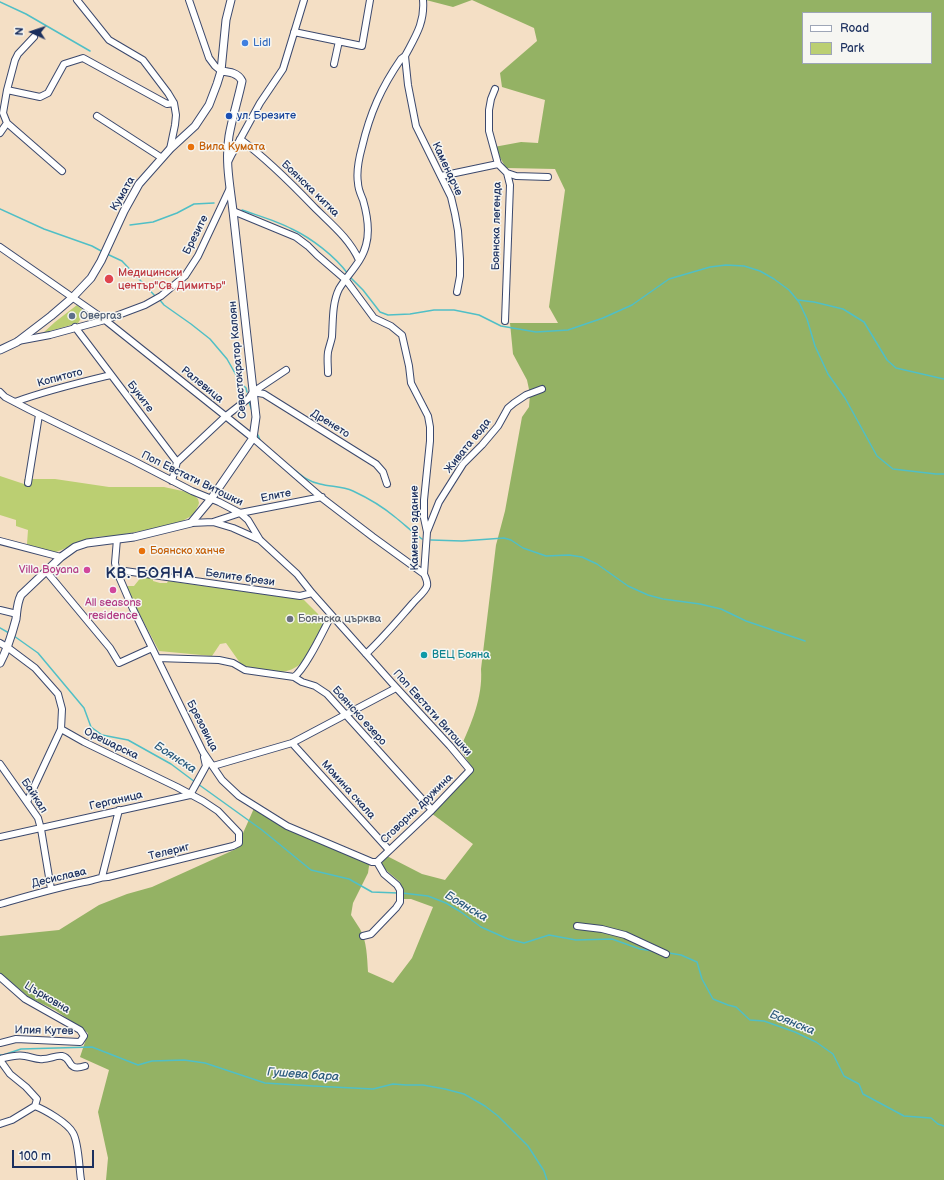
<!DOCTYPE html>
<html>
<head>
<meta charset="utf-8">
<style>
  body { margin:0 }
  #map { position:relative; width:944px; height:1180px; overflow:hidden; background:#f4dfc5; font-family:"Balsamiq Sans",sans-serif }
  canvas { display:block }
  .legend { position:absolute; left:802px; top:12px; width:130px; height:52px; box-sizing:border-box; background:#f6f6f2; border:1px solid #9ea6b7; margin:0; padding:5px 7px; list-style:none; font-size:12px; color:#1b2f5e }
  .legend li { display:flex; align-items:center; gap:8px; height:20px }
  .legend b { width:20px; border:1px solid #9ea6b7 }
  .north { position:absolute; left:12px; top:12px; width:40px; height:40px; -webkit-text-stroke:3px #f6f6f2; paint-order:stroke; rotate:273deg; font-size:11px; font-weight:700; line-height:16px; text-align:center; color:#1b2f5e }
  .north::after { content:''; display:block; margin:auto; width:14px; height:18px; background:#1b2f5e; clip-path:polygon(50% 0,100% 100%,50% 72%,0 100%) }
  .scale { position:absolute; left:12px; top:1150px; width:82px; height:18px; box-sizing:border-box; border:2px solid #1b2f5e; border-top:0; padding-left:5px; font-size:12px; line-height:14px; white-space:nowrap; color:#1b2f5e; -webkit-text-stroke:3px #f6f6f2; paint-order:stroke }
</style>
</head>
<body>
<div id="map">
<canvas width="944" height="1180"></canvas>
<ul class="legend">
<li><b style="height:5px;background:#fff"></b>Road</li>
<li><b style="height:11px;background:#bbcf72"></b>Park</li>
</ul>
<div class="north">N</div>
<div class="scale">100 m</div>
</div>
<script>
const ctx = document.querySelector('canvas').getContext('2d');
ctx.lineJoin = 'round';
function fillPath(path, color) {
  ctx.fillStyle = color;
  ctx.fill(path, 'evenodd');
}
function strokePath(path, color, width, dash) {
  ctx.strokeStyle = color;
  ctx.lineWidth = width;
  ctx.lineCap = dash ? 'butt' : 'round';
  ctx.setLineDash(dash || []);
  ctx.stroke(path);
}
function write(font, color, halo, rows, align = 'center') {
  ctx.font = font + ' "Balsamiq Sans",sans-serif';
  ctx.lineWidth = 3;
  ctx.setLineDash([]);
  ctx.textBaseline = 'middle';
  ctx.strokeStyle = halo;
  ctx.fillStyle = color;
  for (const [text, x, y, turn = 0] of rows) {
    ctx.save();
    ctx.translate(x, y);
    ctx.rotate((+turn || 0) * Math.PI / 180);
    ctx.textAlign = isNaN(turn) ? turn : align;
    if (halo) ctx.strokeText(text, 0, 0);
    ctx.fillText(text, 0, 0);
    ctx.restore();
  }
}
fillPath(new Path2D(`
  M77 305 85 312 78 323 43 333 55 322Z
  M0 476 24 484V479H55L109 487H164L187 492 195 496 198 499 199 503 198 506 193 515 177 524 115 536 95 537 56 552 36 548 27 544 28 530 16 526V520L0 515Z
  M142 576 153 579V581L160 583H167L168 581 304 600 325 621 303 661C301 663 298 666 296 667 281 677 259 670 243 667L226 643 220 644 212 656 159 651 131 598 127 586H134Z`), '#bbcf72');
fillPath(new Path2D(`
  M426 0H944V1180H106L108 1158 98 1112 109 1070 80 1057 88 1033 55 1010 30 998 0 973V936L59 930 99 905 127 894 152 887 236 849 255 806 287 826 372 862 369 866 368 873 353 903 351 915C354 920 357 924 360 929 367 941 367 958 368 972L393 983 412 958 433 907 411 899H404L400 882 380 865 387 856 422 874 445 880 473 844 431 813 471 774V766L460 749C471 724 483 698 481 669L496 545 505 511 522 417 529 407 530 394 527 380 513 354 510 323H558L549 307 565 190 555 169 506 168 494 147 521 142 538 143 545 100 502 87 500 73 537 41 534 28 472 0 453 7ZM803 13H931V63H803Z`), '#94b264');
strokePath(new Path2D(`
  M0 2 26 14 90 51
  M0 209 44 229 92 246 103 252
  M242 210C259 216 277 221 292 229 311 238 335 256 348 274
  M130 225 153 222 177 213 194 204 214 203
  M107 254 122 261 156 297
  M350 277 363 290 380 312 388 315 410 314 434 310H454L479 315 501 326 536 332 568 330 603 318 632 305 669 279 710 267 726 265 744 266 760 271 774 279 789 290 799 302 807 319 815 346 828 374 845 398 877 456 893 469 936 474H944
  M159 299 164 305 191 324 210 339 227 359 240 382 246 388 247 392
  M798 300 814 302 843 309 864 322 887 360 896 368 944 379
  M249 402 252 411
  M258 435 260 440
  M291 467C300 474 308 482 320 484 331 487 342 486 353 491 368 498 383 507 395 517 404 524 412 532 422 539
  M431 540 462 541 504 538 511 540 523 548 546 556 569 555 582 557 597 564 628 586 648 595 663 599 700 604 721 609 746 621 805 641
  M0 628 9 633
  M14 636 38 653 84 708 91 727 102 735 128 740 171 764 195 782
  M198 784 262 830 311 870 349 879 372 892 398 893
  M402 893 428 896 446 903 461 912 481 927 508 939 524 943 549 935 576 940 612 939 640 949 653 951
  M669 953 681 955 697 962 702 979 713 999 728 1005 736 1007 750 1020 764 1021 795 1032 816 1042 833 1054 844 1076 859 1084 863 1094 904 1116 931 1118 938 1124 944 1126
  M0 1055H3L21 1049 92 1047 138 1065 152 1061 184 1060 205 1063 265 1083 313 1086 373 1089 393 1084 406 1085H423L445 1089 464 1094 485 1106 498 1116 528 1146 544 1171 547 1180`), '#50bfc6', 1.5);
const minor = new Path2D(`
  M77 0 109 40 143 60 168 93 174 103 176 115 175 125 170 149
  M189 0 209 58 215 66 221 71
  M294 32 362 46 370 0
  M34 37 18 54 15 60 7 90 3 113 7 123 62 171
  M405 56 408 85 416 126 451 197 455 214 458 231 460 259V276L457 292
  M334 64 339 41
  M495 89 491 99 489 110V131L498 164 507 173 510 185 505 321
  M7 90 40 97 48 93 64 64 83 58 167 104 174 103
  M97 116 162 158
  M0 133 7 123
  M240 139C267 159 291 183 314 207 331 224 349 238 359 260
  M228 162 232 154 260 103 283 69 304 0
  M507 173 516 176 548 177
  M441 176 498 164
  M233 211 296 237 308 246 317 255 346 280 374 318 391 326 402 335 409 366 411 383 428 416 430 427V441L424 500V518L427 532 424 574C426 578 428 582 427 586 425 592 417 598 413 603 398 620 383 638 366 654
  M0 247 105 320 253 438 322 498 373 537 424 574
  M75 327 177 462 172 481
  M18 341 50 335 105 320 145 305 161 296 185 276 198 256 230 188
  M328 373C328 366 327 359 328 352 329 347 331 342 332 337 333 322 332 303 339 289 347 275 362 262 366 245 370 231 367 214 363 200 361 195 358 189 358 183 356 171 359 158 362 147 370 113 381 88 401 59L405 56C415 37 425 23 423 0
  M0 392 5 397 30 410 132 460 192 491 219 502 240 513 248 520 260 540 297 574 312 593 392 683 450 746 470 770 432 810 377 862
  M253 392 264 394 376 464 383 472 387 484
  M15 402C48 390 78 383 111 375
  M177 462 226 416 249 398 253 392 286 370
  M28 483 39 415
  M213 522 240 513 322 497
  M191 523 213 522 233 528 260 540
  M427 532 439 502 463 464 482 445 498 426 508 408 514 403 526 395 542 389
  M117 539 115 563 117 572 133 609 203 752 222 780 239 796 287 826 372 862H377
  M0 541 61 557
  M46 571 110 648 119 663 152 648
  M117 572 125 571 300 596 312 593
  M0 610 17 614
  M0 643 7 647 35 668 58 694 62 709 61 729 84 742 177 787 203 801 218 811 239 833V843L233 846 108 877C100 877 92 881 84 882 55 888 28 896 0 904
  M157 658 219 660 233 663 245 670 294 677 302 682 315 686 327 694 432 810
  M294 677C306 668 323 631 331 616
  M292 743 389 850
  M0 764 38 818 41 829 51 889
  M213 766 292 743 396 688
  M190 795 206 766 204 757
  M27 802 61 729
  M0 837 190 795
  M102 877 119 810
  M577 926 602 929 625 935 666 954
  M363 936 371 934 396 908 400 902V890L397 885 384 874 377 862
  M0 977 25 999 80 1030 84 1036 80 1042 16 1039 0 1043
  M0 1059C8 1057 17 1054 25 1056 31 1057 37 1060 43 1059 50 1059 56 1055 62 1056 73 1058 66 1072 85 1066
  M0 1060 10 1074 26 1087 37 1099 35 1106C45 1110 68 1123 73 1133 79 1143 79 1168 81 1180
  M0 1124 12 1120 35 1106`);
const major = new Path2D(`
  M0 350 17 342 51 316 72 298 91 278 101 261 124 211 139 184 170 149 195 126 209 105 217 84 221 71 226 20 231 0
  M0 663C7 650 12 634 16 619 17 610 17 603 21 595L61 557 75 547 87 543 134 537 191 523 211 499 253 438 256 417 233 211C230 186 225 161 229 136 232 118 238 100 242 81 238 73 230 72 221 71`);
strokePath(minor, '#3c496d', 8);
strokePath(major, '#3c496d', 9);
strokePath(minor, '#fff', 6);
strokePath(major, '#fff', 7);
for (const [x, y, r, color] of [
  [245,43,4,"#3f7fe0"],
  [229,116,4,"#1a4fb4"],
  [191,147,4,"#e8710a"],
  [109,279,5,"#e0444e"],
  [72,316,4,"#5c6f8a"],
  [142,551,4,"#e8710a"],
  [87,570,4,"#d1479c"],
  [113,590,4,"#d1479c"],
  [290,619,4,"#6b7280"],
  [424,655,4,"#0f9aa8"]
]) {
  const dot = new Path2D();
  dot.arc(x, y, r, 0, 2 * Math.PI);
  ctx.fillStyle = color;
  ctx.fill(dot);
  strokePath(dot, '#f6f6f2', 1.5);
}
write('11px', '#366cbe', '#f6f6f2', [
  ["Lidl",253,43]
], 'left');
write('11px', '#164399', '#f6f6f2', [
  ["ул. Брезите",237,116]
], 'left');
write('11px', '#c56008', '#f6f6f2', [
  ["Вила Кумата",199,147],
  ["Боянско ханче",150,551]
], 'left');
write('11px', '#1b2f5e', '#f6f6f2', [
  ["Каменарче",447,169,65],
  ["Боянска китка",310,189,44],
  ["Кумата",123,194,-60],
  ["Боянска легенда",497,226,-89],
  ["Брезите",196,235,-63],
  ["Севастократор Калоян",238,360,-95],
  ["Копитото",60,378,-15],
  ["Ралевица",202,385,39],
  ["Буките",140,397,53],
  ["Дренето",330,424,32],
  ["Живата вода",468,446,-51],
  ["Поп Евстати Витошки",192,479,26],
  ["Елите",276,496,-11],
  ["Каменно здание",415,528,-90],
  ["Белите брези",240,578,8],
  ["Поп Евстати Витошки",432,713,48],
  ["Боянско езеро",359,716,48],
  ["Брезовица",202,726,63],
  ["Орешарска",111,744,26],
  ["Момина скала",348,790,48],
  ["Байкал",34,796,57],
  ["Герганица",116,801,-13],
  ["Сговорна дружина",417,809,-44],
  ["Телериг",169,852,-14],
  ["Десислава",59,878,-13],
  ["Църковна",47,998,31],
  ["Илия Кутев",44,1031,1]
]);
write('11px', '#be3a42', '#f6f6f2', [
  ["Медицински",118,273],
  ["център\"Св. Димитър\"",118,286]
], 'left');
write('11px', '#4e5e75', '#f6f6f2', [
  ["Овергаз",80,316]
], 'left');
write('11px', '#b23c85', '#f6f6f2', [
  ["Villa Boyana",79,570],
  ["All seasons",113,603,"center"],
  ["residence",113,616,"center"]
], 'right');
write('11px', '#5b616d', '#f6f6f2', [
  ["Боянска църква",298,619]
], 'left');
write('11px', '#0d838f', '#f6f6f2', [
  ["ВЕЦ Бояна",432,655]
], 'left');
write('italic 12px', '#2b5a7d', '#f6f6f2', [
  ["Боянска",175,758,33],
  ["Боянска",466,907,31],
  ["Боянска",792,1023,22],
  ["Гушева бара",303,1075,4]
]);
ctx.letterSpacing = '1px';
write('bold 15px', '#1b2f5e', '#f6f6f2', [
  ["КВ. БОЯНА",150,574]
]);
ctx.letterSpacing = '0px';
</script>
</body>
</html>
